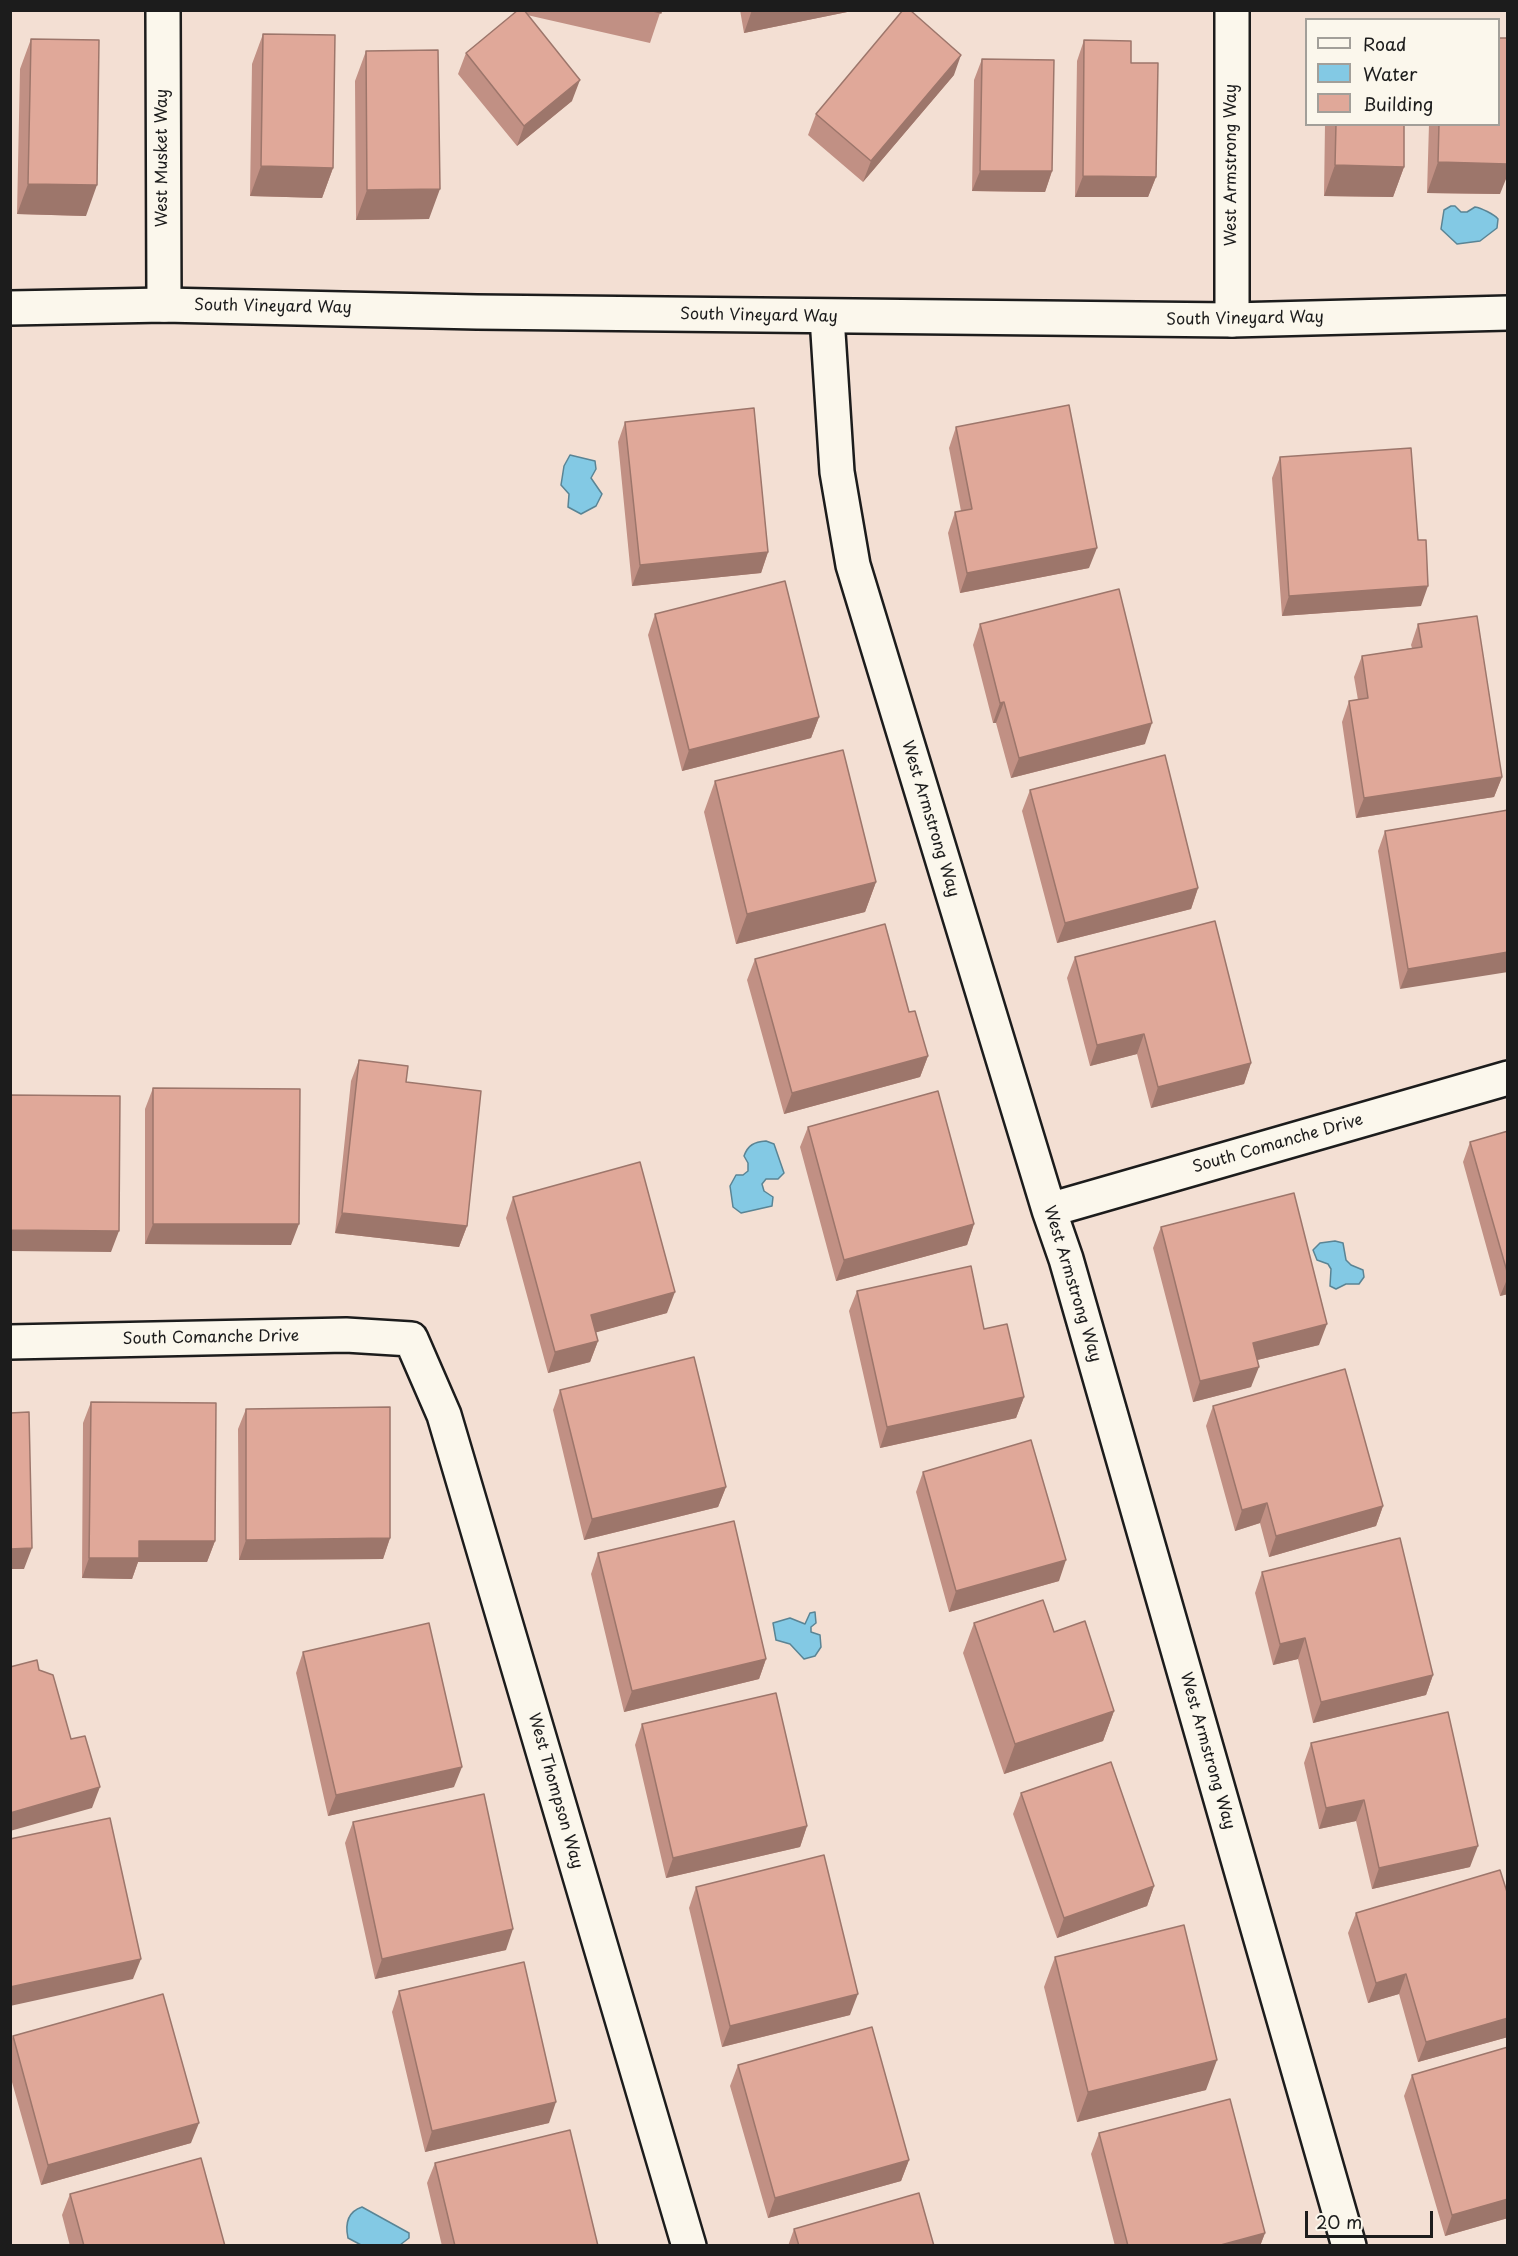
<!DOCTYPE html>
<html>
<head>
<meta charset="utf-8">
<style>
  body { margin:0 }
  #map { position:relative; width:1518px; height:2256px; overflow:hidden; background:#f3dfd3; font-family:"Playpen Sans",sans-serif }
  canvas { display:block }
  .frame { position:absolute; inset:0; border:12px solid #1c1c1c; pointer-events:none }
  .legend { position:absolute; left:1305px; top:18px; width:195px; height:108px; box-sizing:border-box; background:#fbf7ec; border:2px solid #a29f99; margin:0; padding:8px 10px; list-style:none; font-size:18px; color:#1c1c1c }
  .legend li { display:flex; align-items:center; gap:12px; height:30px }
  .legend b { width:30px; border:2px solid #a29f99 }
  .scale { position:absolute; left:1305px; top:2211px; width:128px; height:27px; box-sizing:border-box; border:3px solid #1c1c1c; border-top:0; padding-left:8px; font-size:18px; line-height:21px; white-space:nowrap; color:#1c1c1c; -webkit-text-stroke:4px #fbf7ec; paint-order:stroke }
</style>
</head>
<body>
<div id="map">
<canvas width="1518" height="2256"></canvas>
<div class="frame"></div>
<ul class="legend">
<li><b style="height:8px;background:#fbf7ec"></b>Road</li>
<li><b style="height:16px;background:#83c9e4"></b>Water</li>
<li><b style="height:16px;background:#e0a899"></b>Building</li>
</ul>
<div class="scale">20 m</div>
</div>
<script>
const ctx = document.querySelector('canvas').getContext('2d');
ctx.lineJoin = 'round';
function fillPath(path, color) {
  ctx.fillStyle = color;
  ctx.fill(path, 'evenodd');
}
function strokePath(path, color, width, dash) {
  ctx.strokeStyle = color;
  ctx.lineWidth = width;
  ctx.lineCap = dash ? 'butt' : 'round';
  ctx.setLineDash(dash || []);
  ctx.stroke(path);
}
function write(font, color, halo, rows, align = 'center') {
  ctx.font = font + ' "Playpen Sans",sans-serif';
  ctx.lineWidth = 4.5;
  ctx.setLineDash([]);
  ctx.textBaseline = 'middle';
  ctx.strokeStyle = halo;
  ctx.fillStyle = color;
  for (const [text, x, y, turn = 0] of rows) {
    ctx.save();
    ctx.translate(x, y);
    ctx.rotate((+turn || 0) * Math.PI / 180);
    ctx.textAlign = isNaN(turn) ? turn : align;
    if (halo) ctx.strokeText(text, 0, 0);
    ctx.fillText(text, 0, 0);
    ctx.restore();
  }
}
const water = new Path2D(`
  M1451 206H1455L1461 212H1467L1475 207C1481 208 1494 214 1498 219L1497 228 1480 241 1457 244 1441 229 1444 210Z
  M570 455 595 461 596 469 591 478 602 494 596 506 581 514 568 507 569 494 561 485 564 466Z
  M766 1141 774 1144 784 1173 778 1179H766L762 1184 764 1191 773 1197 772 1206 741 1213 733 1207 730 1186 736 1175H743L748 1171V1163L744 1156C748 1145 754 1142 766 1141Z
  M1335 1241 1343 1243 1346 1260 1351 1265 1363 1270 1364 1277 1359 1284H1346L1336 1289 1330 1286 1331 1269 1328 1264 1317 1260 1313 1250 1320 1243Z
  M815 1612 816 1623 811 1627V1632L820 1635 821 1647 815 1656 804 1659 790 1644 776 1640 773 1623 790 1618 805 1624 810 1613Z
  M362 2207 409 2233V2238L400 2245 363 2246 348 2238C345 2224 347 2212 362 2207Z`);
fillPath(water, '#83c9e4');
strokePath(water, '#5a8494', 1.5);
const street = new Path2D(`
  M163 10 164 305
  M827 317 837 472 853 565 1049 1210 1066 1259 1349 2246
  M1232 320V10
  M1049 1210 1508 1078
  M10 1342 346 1335 411 1339 444 1415 689 2246`);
const secondary = new Path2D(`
  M10 308 164 305 477 312 1232 320 1508 313`);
strokePath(street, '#1c1c1c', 38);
strokePath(secondary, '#1c1c1c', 38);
strokePath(street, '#fbf7ec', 33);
strokePath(secondary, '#fbf7ec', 33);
fillPath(new Path2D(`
  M518 10H661L650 43 527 15 572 101 517 146 458 74 466 53Z
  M740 10H857L744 33Z
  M263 34 333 168 322 198 250 196 252 64Z
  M31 39 86 216 17 214 20 69Z
  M1084 40 1131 63 1156 177 1148 197H1075L1077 61Z
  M366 51 429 219 356 220 355 81Z
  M982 59 1052 171 1045 192 972 191 974 80Z
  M954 75 863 182 808 135 816 114Z
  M1325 124H1404V167L1393 197 1324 196Z
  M1429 124H1498L1500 194 1427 193Z
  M625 422 768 552 761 573 632 586 618 442Z
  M956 427 1089 568 960 593 948 533 955 512 961 511 949 448Z
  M1280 457 1421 606 1282 616 1272 478Z
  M655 614 819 717 811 738 682 771 648 635Z
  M980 624 1145 744 1011 778 996 723H993L973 645Z
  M1418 624 1502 777 1494 797 1356 818 1342 722 1349 701 1358 700 1354 677 1362 656 1412 648 1411 645Z
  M715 781 876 882 865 912 736 944 704 812Z
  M1030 790 1198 888 1191 909 1057 943 1022 811Z
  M1508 810 1400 989 1378 851 1385 831Z
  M1075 957 1251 1063 1244 1084 1151 1108 1137 1054 1090 1066 1067 978Z
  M755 959 909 1012 928 1056 920 1077 784 1114 747 980Z
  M359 1060 406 1082 467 1226 459 1247 335 1233 351 1081Z
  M153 1088 291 1245 145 1244V1109Z
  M808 1127 974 1224 967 1245 836 1281 800 1147Z
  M1508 1131V1294L1500 1296 1463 1162 1470 1142Z
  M513 1197 667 1313 596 1332 598 1341 590 1362 548 1373 506 1218Z
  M1161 1227 1319 1345 1257 1360 1251 1387 1193 1402 1153 1248Z
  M857 1291 984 1329 1024 1397 1016 1418 880 1448 849 1311Z
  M560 1390 726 1487 718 1507 584 1540 553 1410Z
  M91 1402 215 1541 207 1562H138L132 1579 82 1578 83 1423Z
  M1213 1406 1383 1506 1376 1526 1269 1557 1260 1523 1235 1531 1206 1426Z
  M246 1409 390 1538 383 1559 239 1560 238 1429Z
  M923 1472 1059 1581 949 1612 916 1492Z
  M598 1553 766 1659 759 1679 624 1712 591 1574Z
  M1262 1572 1433 1675 1426 1695 1313 1723 1298 1659 1273 1665 1255 1593Z
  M974 1623 1054 1632 1114 1711 1103 1741 1004 1774 963 1653Z
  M303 1652 454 1787 328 1816 296 1673Z
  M642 1724 807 1826 800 1847 666 1878 635 1745Z
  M1311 1743 1470 1867 1372 1889 1356 1821 1319 1829 1304 1763Z
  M1021 1793 1154 1886 1147 1906 1057 1938 1013 1814Z
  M353 1822 506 1950 375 1979 345 1843Z
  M696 1887 850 2015 722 2047 689 1908Z
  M1508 1895V2037L1418 2062 1399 1994 1368 2003 1348 1933 1356 1913Z
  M1055 1957 1206 2090 1077 2122 1044 1987Z
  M399 1991 549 2123 425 2152 392 2012Z
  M13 2036 191 2143 41 2185 10 2075V2043Z
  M1508 2047V2218L1445 2236 1404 2096 1412 2075Z
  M738 2065 909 2160 901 2181 768 2218 730 2086Z
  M1099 2133 1265 2233 1260 2246H1115L1091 2154Z
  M435 2163 598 2246H442L427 2183Z
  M70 2194 225 2246H70L62 2215Z
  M794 2229 934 2246H788Z`), '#c19084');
fillPath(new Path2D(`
  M752 10H857L744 33Z
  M961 55 954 75 863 182 871 161Z
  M580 80 572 101 517 146 524 126Z
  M1438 162 1508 164V174L1500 194 1427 193Z
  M1335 165 1404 167 1393 197 1324 196Z
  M261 166 333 168 322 198 250 196Z
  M980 171H1052L1045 192 972 191Z
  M1083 176 1156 177 1148 197H1075Z
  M28 184 97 185 86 216 17 214Z
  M440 189 429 219 356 220 367 190Z
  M1097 548 1089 568 960 593 967 573Z
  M768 552 761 573 632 586 640 565Z
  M1428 586 1421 606 1282 616 1289 596Z
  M1004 702 996 723H993L1000 703Z
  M819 717 811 738 682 771 689 750Z
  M1152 723 1145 744 1011 778 1019 758Z
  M1502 777 1494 797 1356 818 1364 798Z
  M876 882 865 912 736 944 747 914Z
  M1198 888 1191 909 1057 943 1065 923Z
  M1508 952V972L1400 989 1408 969Z
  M1144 1034 1137 1054 1090 1066 1097 1045Z
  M928 1056 920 1077 784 1114 792 1093Z
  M1251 1063 1244 1084 1151 1108 1158 1087Z
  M342 1213 467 1226 459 1247 335 1233Z
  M153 1224H299L291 1245 145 1244Z
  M974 1224 967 1245 836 1281 844 1260Z
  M10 1230 119 1231 111 1252 10 1251Z
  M1508 1277V1294L1500 1296Z
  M675 1292 667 1313 583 1336 591 1315Z
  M1327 1324 1319 1345 1245 1363 1253 1343Z
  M598 1341 590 1362 548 1373 555 1352Z
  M1259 1367 1251 1387 1193 1402 1200 1381Z
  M1024 1397 1016 1418 880 1448 887 1427Z
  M726 1487 718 1507 584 1540 592 1519Z
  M1267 1503 1260 1523 1235 1531 1242 1510Z
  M1383 1506 1376 1526 1269 1557 1276 1536Z
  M390 1538 383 1559 239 1560 246 1540Z
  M139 1541H215L207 1562H138L132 1579 82 1578 89 1558Z
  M32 1548 24 1569H10V1549Z
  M1066 1560 1059 1581 949 1612 956 1591Z
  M1305 1638 1298 1659 1273 1665 1280 1644Z
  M766 1659 759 1679 624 1712 632 1691Z
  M1433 1675 1426 1695 1313 1723 1321 1702Z
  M1114 1711 1103 1741 1004 1774 1015 1744Z
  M462 1767 454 1787 328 1816 336 1795Z
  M100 1787 92 1808 10 1831V1813Z
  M1364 1800 1356 1821 1319 1829 1326 1808Z
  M807 1826 800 1847 666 1878 673 1858Z
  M1478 1846 1470 1867 1372 1889 1379 1868Z
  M1154 1886 1147 1906 1057 1938 1064 1918Z
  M513 1929 506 1950 375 1979 382 1959Z
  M141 1959 133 1979 10 2006V1987Z
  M1406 1974 1399 1994 1368 2003 1376 1983Z
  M858 1994 850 2015 722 2047 730 2026Z
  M1508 2018V2037L1418 2062 1426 2042Z
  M1217 2060 1206 2090 1077 2122 1088 2092Z
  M556 2102 549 2123 425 2152 432 2131Z
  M199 2123 191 2143 41 2185 48 2165Z
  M909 2160 901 2181 768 2218 775 2198Z
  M1508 2199V2218L1445 2236 1452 2215Z
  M1265 2233 1260 2246H1217Z`), '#9d766b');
const building = new Path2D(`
  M518 10H524L580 80 524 126 466 53Z
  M649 10H661V13Z
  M903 10H910L961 55 871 161 816 114Z
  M263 34 335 35 333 168 261 166Z
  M1498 38H1508V164L1438 162 1439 124H1498Z
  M31 39 99 40 97 185 28 184Z
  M1084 40 1131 41V63H1158L1156 177 1083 176Z
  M438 50 440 189 367 190 366 51Z
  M982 59 1054 60 1052 171H980Z
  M1336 124H1404V167L1335 165Z
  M1069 405 1097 548 967 573 955 512 972 509 956 427Z
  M754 408 768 552 640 565 625 422Z
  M1411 448 1418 540H1426L1428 586 1289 596 1280 457Z
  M785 581 819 717 689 750 655 614Z
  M1119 589 1152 723 1019 758 1004 702 1000 703 980 624Z
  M1477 616 1502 777 1364 798 1349 701 1368 698 1362 656 1422 647 1418 624Z
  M843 750 876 882 747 914 715 781Z
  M1165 755 1198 888 1065 923 1030 790Z
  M1508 810V952L1408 969 1385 831Z
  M1215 921 1251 1063 1158 1087 1144 1034 1097 1045 1075 957Z
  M885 924 909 1012 915 1011 928 1056 792 1093 755 959Z
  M359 1060 408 1066 406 1082 481 1091 467 1226 342 1213Z
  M153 1088 300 1089 299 1224H153Z
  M938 1091 974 1224 844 1260 808 1127Z
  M10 1095 120 1096 119 1231 10 1230Z
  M1508 1131V1275L1470 1142Z
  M640 1162 675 1292 591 1315 598 1341 555 1352 513 1197Z
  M1294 1193 1327 1324 1253 1343 1259 1367 1200 1381 1161 1227Z
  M971 1266 984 1329 1007 1324 1024 1397 887 1427 857 1291Z
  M694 1357 726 1487 592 1519 560 1390Z
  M1345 1369 1383 1506 1276 1536 1267 1503 1242 1510 1213 1406Z
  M91 1402 216 1403 215 1541H139V1558H89Z
  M390 1407V1538L246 1540V1409Z
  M29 1412 32 1548 10 1549V1413Z
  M1031 1440 1066 1560 956 1591 923 1472Z
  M734 1521 766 1659 632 1691 598 1553Z
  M1400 1538 1433 1675 1321 1702 1305 1638 1280 1644 1262 1572Z
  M1043 1600 1054 1632 1085 1621 1114 1711 1015 1744 974 1623Z
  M429 1623 462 1767 336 1795 303 1652Z
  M37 1660 39 1670 53 1675 71 1739 85 1736 100 1787 10 1813V1667Z
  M776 1693 807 1826 673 1858 642 1724Z
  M1448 1712 1478 1846 1379 1868 1364 1800 1326 1808 1311 1743Z
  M1111 1762 1154 1886 1064 1918 1021 1793Z
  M484 1794 513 1929 382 1959 353 1822Z
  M110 1818 141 1959 10 1987V1839Z
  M824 1855 858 1994 730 2026 696 1887Z
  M1500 1870 1508 1895V2018L1426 2042 1406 1974 1376 1983 1356 1913Z
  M1184 1925 1217 2060 1088 2092 1055 1957Z
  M524 1962 556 2102 432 2131 399 1991Z
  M163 1994 199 2123 48 2165 13 2036Z
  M872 2027 909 2160 775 2198 738 2065Z
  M1508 2047V2199L1452 2215 1412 2075Z
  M1230 2099 1265 2233 1217 2246H1128L1099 2133Z
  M570 2130 598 2246H455L435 2163Z
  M201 2158 225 2246H84L70 2194Z
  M919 2193 934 2246H799L794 2229Z`);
fillPath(building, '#e0a899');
strokePath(building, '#9d766b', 1.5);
write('16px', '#1c1c1c', '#fbf7ec', [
  ["West Musket Way",163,158,-90],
  ["West Armstrong Way",1232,165,-90],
  ["South Vineyard Way",273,307,1],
  ["South Vineyard Way",759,316,1],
  ["South Vineyard Way",1245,319,-1],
  ["West Armstrong Way",930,819,73],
  ["South Comanche Drive",1278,1144,-16],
  ["West Armstrong Way",1072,1284,73],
  ["South Comanche Drive",211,1338,-1],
  ["West Armstrong Way",1207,1751,74],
  ["West Thompson Way",555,1791,74]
]);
</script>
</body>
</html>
